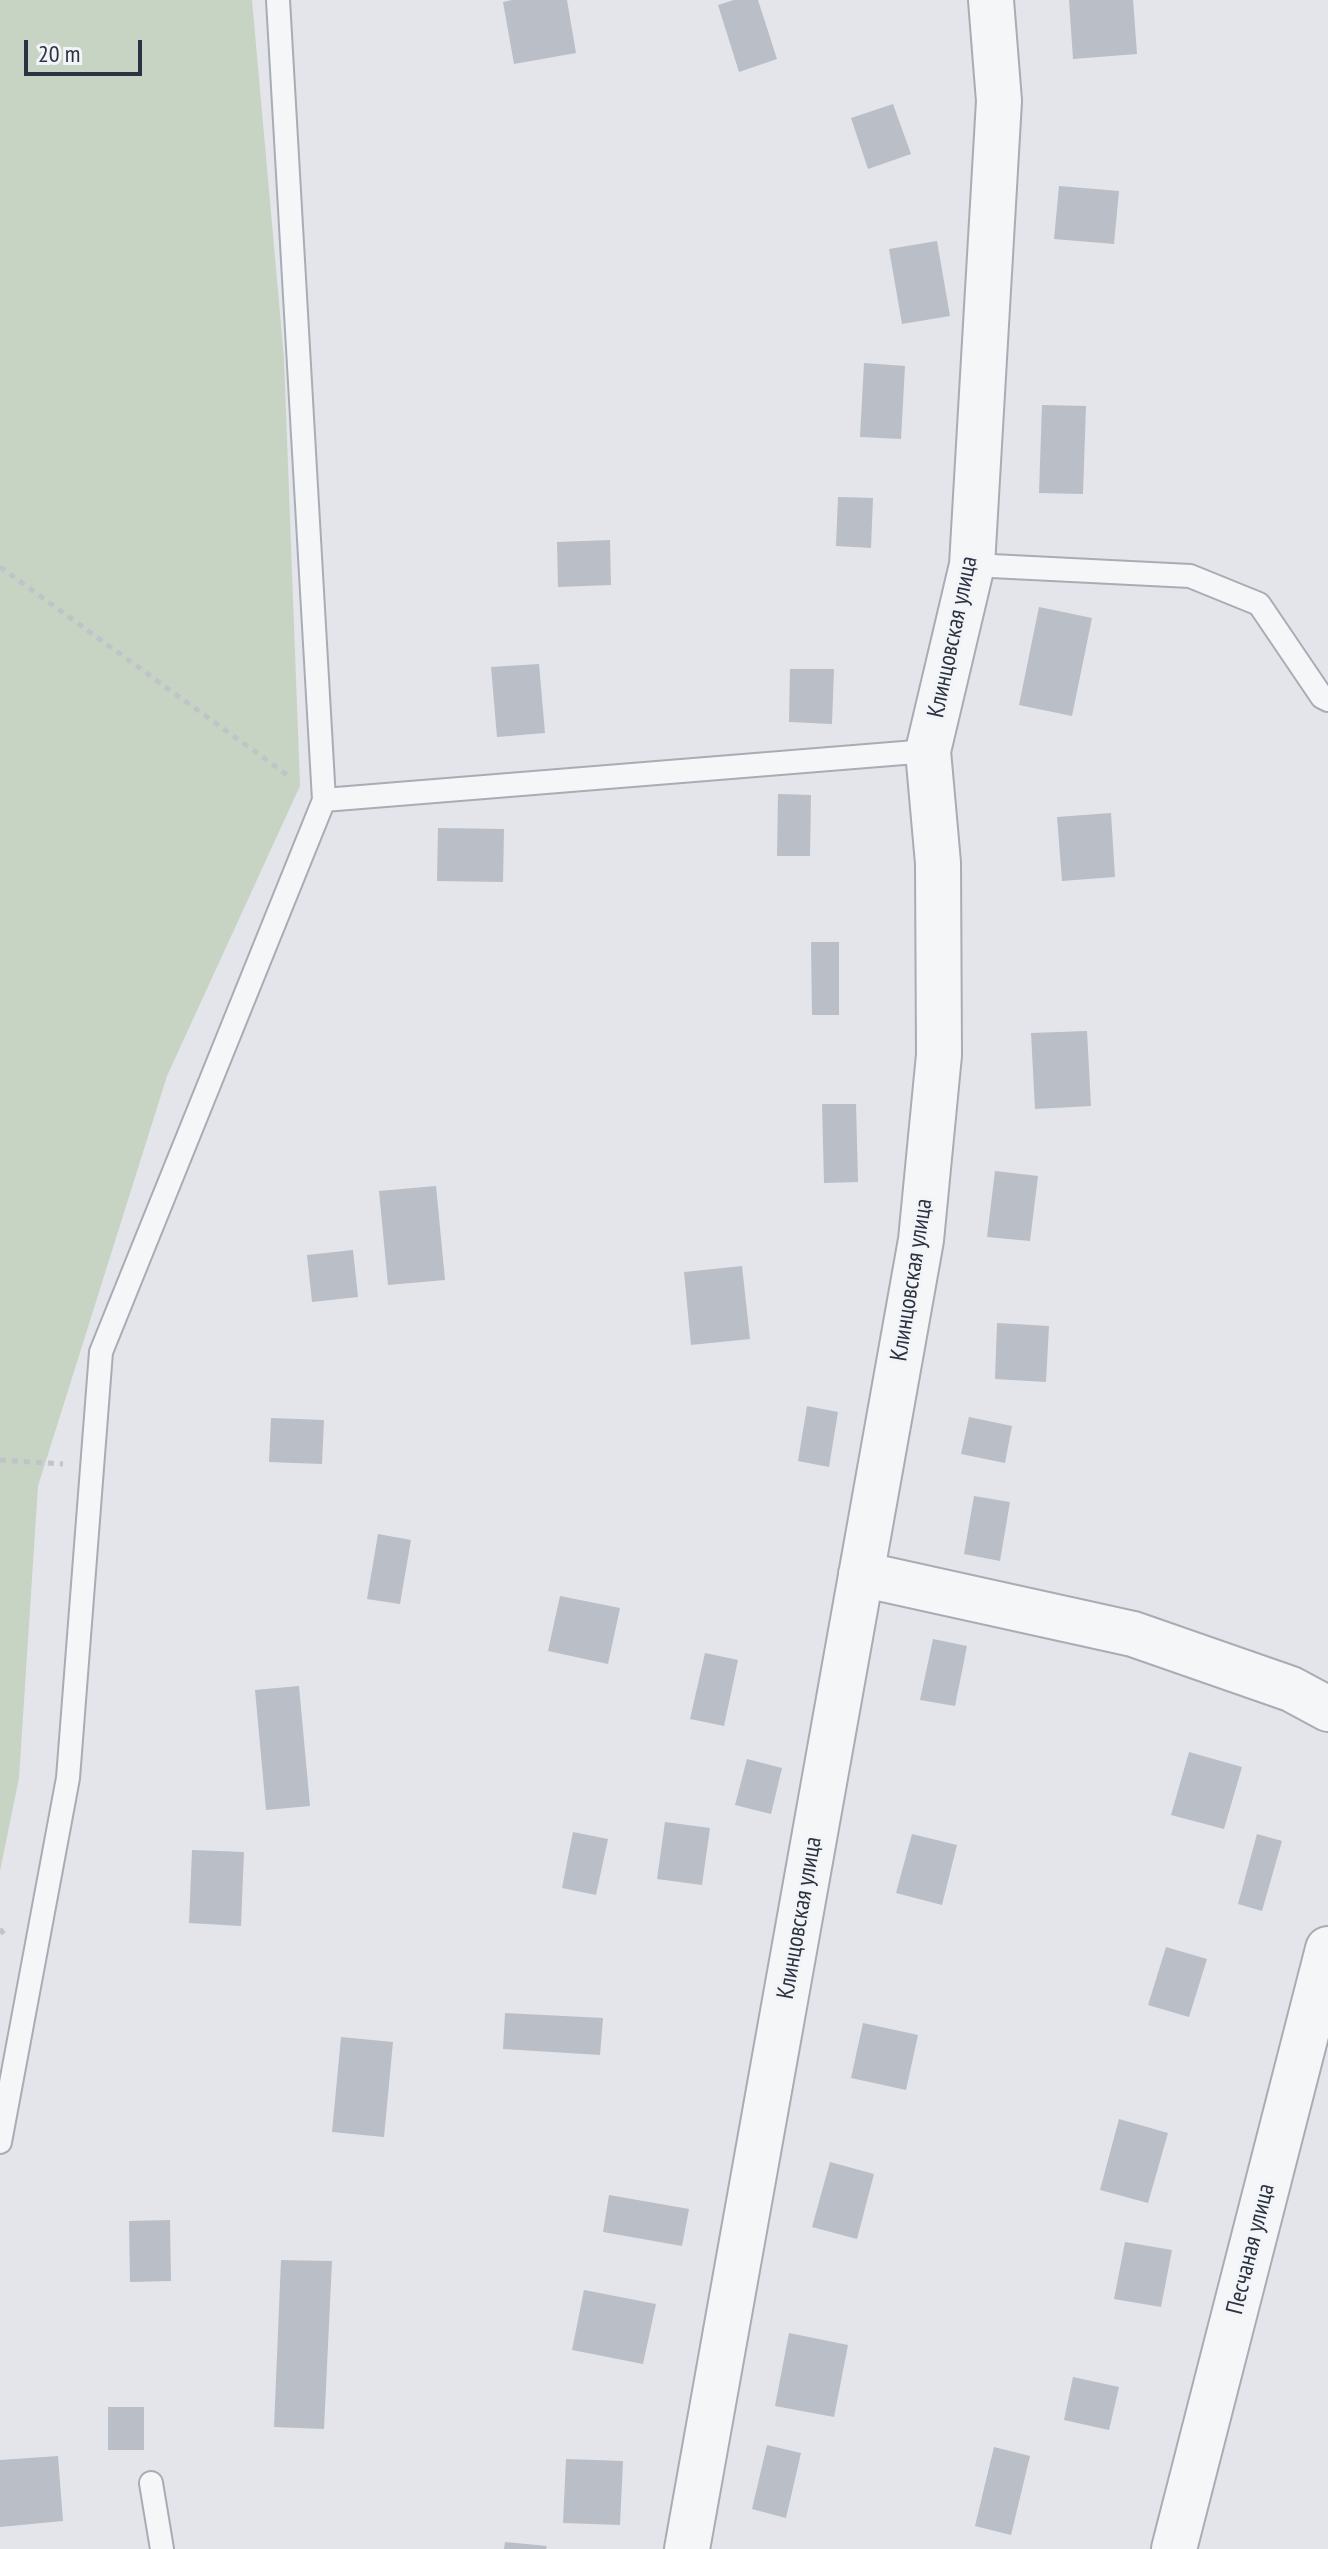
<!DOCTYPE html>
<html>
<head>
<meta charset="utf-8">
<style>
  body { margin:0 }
  #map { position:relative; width:1328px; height:2549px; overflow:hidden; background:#e3e5ea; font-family:"PT Sans Narrow",sans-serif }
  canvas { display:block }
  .scale { position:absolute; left:24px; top:40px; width:118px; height:36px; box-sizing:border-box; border:4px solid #2b3241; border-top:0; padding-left:10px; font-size:24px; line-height:28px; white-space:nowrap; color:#2b3241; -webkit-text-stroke:6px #f2f4f7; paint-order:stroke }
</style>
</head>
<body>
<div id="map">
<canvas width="1328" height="2549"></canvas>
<div class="scale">20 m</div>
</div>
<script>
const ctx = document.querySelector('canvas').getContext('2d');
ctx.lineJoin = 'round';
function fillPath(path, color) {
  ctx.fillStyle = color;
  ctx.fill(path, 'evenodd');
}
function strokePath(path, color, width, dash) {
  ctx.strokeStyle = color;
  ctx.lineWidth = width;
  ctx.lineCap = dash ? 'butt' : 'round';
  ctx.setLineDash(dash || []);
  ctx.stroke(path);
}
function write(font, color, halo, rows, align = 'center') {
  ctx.font = font + ' "PT Sans Narrow",sans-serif';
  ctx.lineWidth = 6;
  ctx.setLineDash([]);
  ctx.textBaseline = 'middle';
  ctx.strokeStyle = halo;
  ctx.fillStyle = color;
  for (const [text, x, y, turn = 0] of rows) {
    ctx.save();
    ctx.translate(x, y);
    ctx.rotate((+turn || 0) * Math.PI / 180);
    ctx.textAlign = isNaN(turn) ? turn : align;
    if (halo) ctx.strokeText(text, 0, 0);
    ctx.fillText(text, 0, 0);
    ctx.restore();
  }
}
fillPath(new Path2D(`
  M0 0H252L284 358 300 786 167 1076 38 1486 19 1778 0 1871Z`), '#c7d4c4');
fillPath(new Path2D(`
  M512 0H567L576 53 514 64 503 2Z
  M734 0H758L777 59 739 72 718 5Z
  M1069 0H1133L1137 54 1073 59Z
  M893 104 911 154 868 169 851 118Z
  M1059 186 1119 191 1114 244 1054 239Z
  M937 241 950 316 902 324 889 249Z
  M864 363 905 366 901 439 860 437Z
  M1042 405 1086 406 1083 494 1039 493Z
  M838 497 873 498 871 548 836 546Z
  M610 540 611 585 558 587 557 542Z
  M1039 607 1092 618 1072 716 1019 705Z
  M539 664 545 733 497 737 491 667Z
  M790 669H834L832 724 789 722Z
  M778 794 811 795 810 856H777Z
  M1111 813 1115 877 1062 881 1057 817Z
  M438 828 504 829 503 882 437 881Z
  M811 942H839V1015H812Z
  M1087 1031 1091 1106 1035 1109 1031 1033Z
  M822 1104H856L858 1182 824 1183Z
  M995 1171 1038 1176 1030 1241 987 1237Z
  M436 1186 445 1280 388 1285 379 1191Z
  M353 1250 358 1297 312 1302 307 1255Z
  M742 1266 750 1339 691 1345 684 1272Z
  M997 1323 1049 1326 1046 1382 995 1379Z
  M807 1406 838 1412 829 1467 798 1461Z
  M969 1417 1012 1426 1005 1463 961 1454Z
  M271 1418 324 1420 322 1464 269 1462Z
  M974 1496 1010 1502 1000 1561 964 1554Z
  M378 1534 411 1540 400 1604 367 1599Z
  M560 1596 620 1608 608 1664 548 1651Z
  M933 1639 967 1646 955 1706 920 1700Z
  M705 1653 738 1660 724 1726 690 1719Z
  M299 1686 310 1806 266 1810 255 1690Z
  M1189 1752 1242 1767 1224 1829 1171 1815Z
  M747 1759 782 1768 771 1814 735 1805Z
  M665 1822 710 1828 702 1885 657 1879Z
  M573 1832 608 1839 596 1895 562 1888Z
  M912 1834 957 1845 942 1905 896 1893Z
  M1257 1834 1282 1841 1262 1911 1238 1904Z
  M192 1850 244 1852 241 1926 189 1923Z
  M1166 1947 1207 1959 1189 2017 1148 2005Z
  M505 2013 603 2018 600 2055 503 2049Z
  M863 2023 918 2035 906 2090 851 2078Z
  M341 2037 393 2042 384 2137 332 2132Z
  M1119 2119 1168 2133 1148 2203 1100 2190Z
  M830 2162 874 2174 857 2239 812 2227Z
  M609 2195 689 2209 682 2246 603 2232Z
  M170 2220 171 2281 130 2282 129 2221Z
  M1125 2242 1172 2250 1161 2307 1114 2299Z
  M281 2260 332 2261 324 2429 274 2427Z
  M584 2290 656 2304 643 2364 572 2350Z
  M789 2333 848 2345 834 2417 775 2406Z
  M1073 2377 1119 2387 1109 2430 1064 2420Z
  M108 2407H144V2450H108Z
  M767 2445 801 2453 786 2518 752 2509Z
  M994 2447 1030 2456 1011 2535 975 2526Z
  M58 2456 63 2521 0 2527V2460Z
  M566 2459 623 2461 620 2525 563 2523Z
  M505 2542 547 2546 546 2549H504Z`), '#babec7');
const lane = new Path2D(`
  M972 565 1190 576 1259 604 1322 697 1328 700
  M324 800 928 751
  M0 2142 68 1778 101 1352 324 800 278 0
  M151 2483 162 2549`);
const street = new Path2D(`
  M861 1574 1133 1634 1291 1689 1328 1709
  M687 2549 921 1240 939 1055 938 863 928 751 972 565 999 101 991 0
  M1174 2549 1328 1949`);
strokePath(lane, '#a8acb4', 26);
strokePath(street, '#a8acb4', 48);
strokePath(new Path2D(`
  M0 567 290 777
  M0 1460 63 1464
  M0 1929 7 1938`), '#c0c3c8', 5, [6, 6]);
strokePath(lane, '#f5f6f8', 22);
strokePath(street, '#f5f6f8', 44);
write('24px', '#2b3241', '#f2f4f7', [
  ["Клинцовская улица",953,637,-78],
  ["Клинцовская улица",912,1280,-81],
  ["Клинцовская улица",800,1918,-80],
  ["Песчаная улица",1251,2249,-76]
]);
</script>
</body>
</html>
